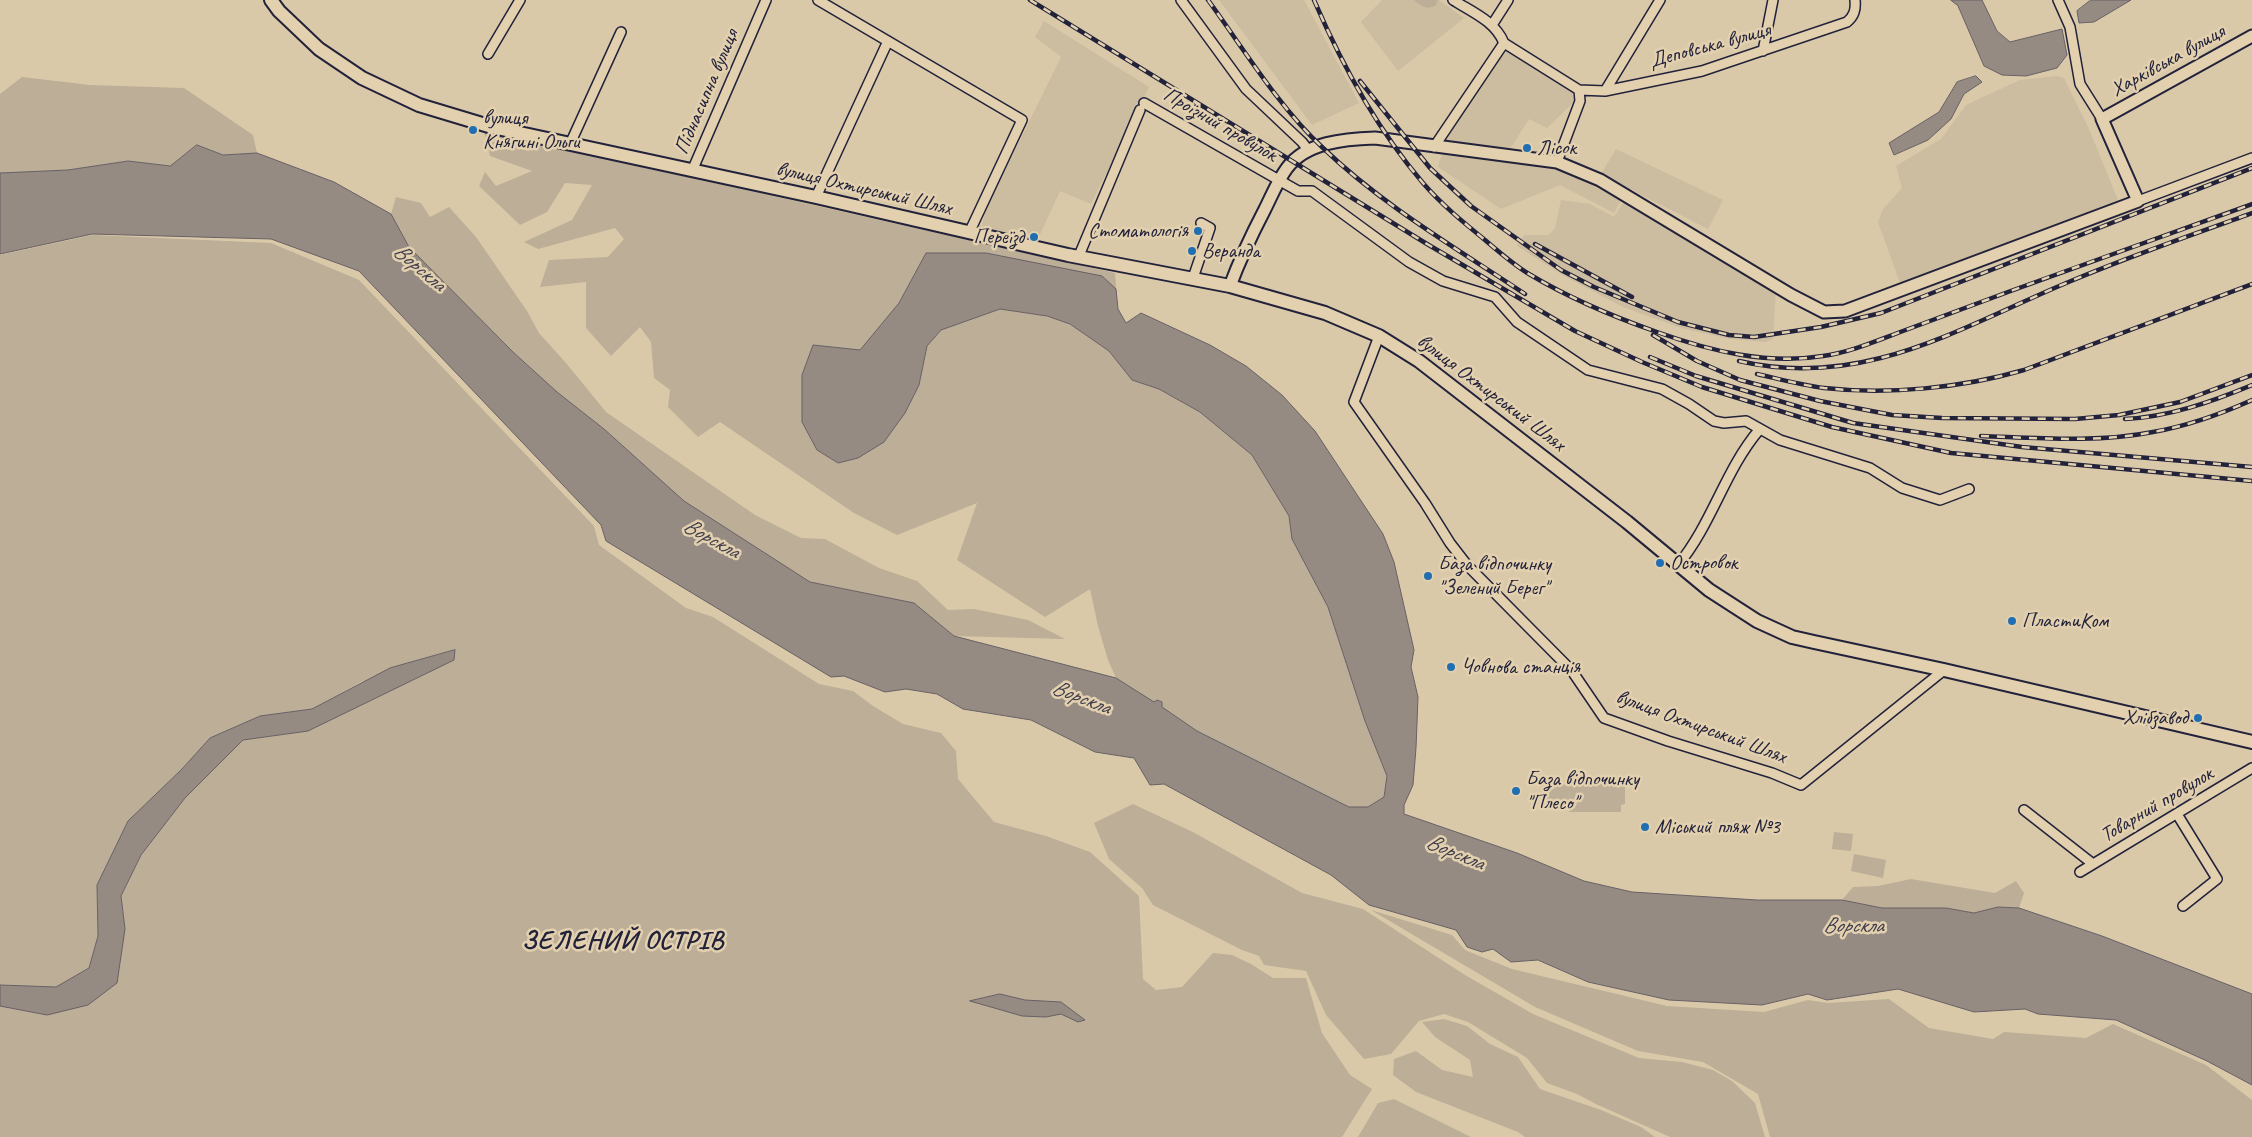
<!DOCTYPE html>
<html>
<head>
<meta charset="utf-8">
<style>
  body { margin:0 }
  canvas { display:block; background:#dac9a9 }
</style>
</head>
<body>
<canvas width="2252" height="1137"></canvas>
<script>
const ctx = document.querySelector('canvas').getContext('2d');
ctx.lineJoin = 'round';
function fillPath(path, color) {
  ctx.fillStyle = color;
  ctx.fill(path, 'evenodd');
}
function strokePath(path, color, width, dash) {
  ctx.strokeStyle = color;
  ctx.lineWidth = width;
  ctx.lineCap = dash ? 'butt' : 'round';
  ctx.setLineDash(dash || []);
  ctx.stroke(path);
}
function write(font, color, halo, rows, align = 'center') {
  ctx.font = font + ' Caveat,sans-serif';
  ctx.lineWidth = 5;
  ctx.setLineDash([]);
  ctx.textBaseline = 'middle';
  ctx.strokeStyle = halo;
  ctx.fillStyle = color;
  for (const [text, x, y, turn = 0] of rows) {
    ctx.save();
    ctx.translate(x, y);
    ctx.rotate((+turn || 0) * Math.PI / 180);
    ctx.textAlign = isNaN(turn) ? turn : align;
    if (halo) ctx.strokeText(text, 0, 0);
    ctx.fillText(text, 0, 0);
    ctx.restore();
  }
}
fillPath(new Path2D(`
  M1219 0H1304L1359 103 1312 125Z
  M1382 0H1439L1464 18 1398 71 1361 22Z
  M1044 21 1149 87 1091 204 1060 191 1038 239 1027 233 1024 238 981 228 987 207 1061 57 1035 37Z
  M1507 50 1572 89 1574 102 1547 128 1529 119 1510 149 1448 146 1445 138Z
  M2057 76 2064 78 2089 129 2118 200 1900 283 1878 222 1883 209 1902 188 1896 166 1941 139 1966 105 2020 80Z
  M1616 149 1723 200 1708 229 1601 174Z
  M1442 153 1557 168 1594 184 1621 200 1614 213 1560 185 1501 209 1438 167Z
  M1561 200 1590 204 1614 217 1624 201 1776 289 1773 339 1766 342 1730 339 1681 328 1623 307 1566 277 1517 246 1524 235H1549L1555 228Z`), '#ccbca0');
fillPath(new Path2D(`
  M1414 0H1438L1436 5C1427 11 1422 6 1414 0Z
  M22 77 90 85 184 88 253 135 257 153 223 155 197 145 171 166 128 161 68 170 0 173V94Z
  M484 131 1115 273 1118 309 1116 289 926 253 899 303 860 350 802 375V422L817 450 838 463 919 385 927 346 941 330 1000 309 1047 316 1070 324 1109 351 1132 380 1159 389 1200 412 1252 455 1289 516 1292 539 1328 607 1365 721 1387 776 1384 797 1368 807H1349L1197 731 1116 678 1108 660 1098 626 1090 589 1045 617 957 560 977 503 897 535 854 513 720 422 698 437 668 407 670 390 654 378 651 342 640 327 611 356 586 328V282L540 287 549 260 608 257 624 239 615 228 538 249 524 242 572 220 592 185 565 183 547 212 520 225 479 186 485 172 496 186 532 171 490 156Z
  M396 197 421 203 430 217 449 207 476 237 527 311 539 333 566 363 606 412 755 515 801 538 825 539 879 568 917 581 948 610 974 609 1028 620 1065 639 954 636 914 603 810 582 684 501 604 429 557 392 513 352 409 247 391 214Z
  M92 235 271 243 359 280 594 526 599 545 686 608 713 617 819 684 853 691 873 706 903 724 941 733 956 751 958 779 994 822 1046 836 1090 852 1139 896 1143 979 1156 990 1182 987 1213 953 1232 955 1251 964 1273 978H1306L1322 1033 1350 1075 1372 1089 1342 1137H0V1006L47 1015 125 929 121 896 141 855 185 798 243 740 308 731 365 680 312 709 260 716 210 738 182 769 128 821 97 885 98 936 89 968 56 987 0 985V255Z
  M1585 777 1625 778V804L1621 805V812H1569L1570 789 1569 802 1541 801 1542 783 1570 785V781H1585Z
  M1133 804 1193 832 1302 893 1363 909 1465 975 1533 1014 1639 1058 1682 1062 1713 1070 1732 1081 1755 1103 1765 1137H1670L1596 1104 1577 1094 1547 1083 1527 1058 1468 1022 1444 1014 1419 1021 1391 1054 1364 1059 1326 1015 1306 971 1264 965 1259 956 1242 950 1153 905 1142 888 1109 859 1094 823Z
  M1834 832 1853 834 1851 851 1832 849Z
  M1854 854 1886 860 1883 878 1851 871Z
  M1911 879 1995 893 2016 881 2024 893 2019 908 1998 907 1974 913 1946 908H1882L1842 900 1853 887 1878 886Z
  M1371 910 1452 935 1465 950 1512 969 1667 1006 1764 1012 1808 1000 1828 1003 1889 999 1929 1028 1993 1039 2004 1032 2086 1038 2113 1024 2206 1065 2252 1100V1137H1770L1758 1094 1703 1062 1638 1051 1535 1007Z
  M1444 1019 1467 1026 1490 1044 1518 1057 1540 1089 1601 1110 1641 1127 1655 1137H1525L1518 1132 1416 1092 1393 1075 1394 1059 1416 1051 1442 1070 1473 1077 1470 1060 1435 1037 1422 1022Z
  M1394 1099 1471 1137H1358L1378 1103Z`), '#bcae97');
const water = new Path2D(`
  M1951 0H1982L1997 31 2010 42 2062 29 2067 55 2057 68 2026 76 2002 75 1984 66 1958 6Z
  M2091 0H2131L2094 22 2079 23 2077 11Z
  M1976 76 1982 82 1964 94 1951 119 1928 140 1894 155 1889 143 1939 112 1957 82Z
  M197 145 223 155 257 153 334 182 391 214 409 247 513 352 557 392 604 429 684 501 810 582 914 603 954 636 1116 678 1154 702 1157 700 1162 702V707L1197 731 1349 807H1368L1384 797 1387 776 1365 721 1328 607 1292 539 1289 516 1252 455 1200 412 1159 389 1132 380 1109 351 1070 324 1047 316 1000 309 941 330 927 346 919 385 905 413 884 442 858 458 838 463 817 450 802 422V375L813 345 860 350 899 303 926 253H986L1102 276 1116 289 1118 309 1126 323 1141 313 1210 345 1246 366 1282 395 1315 431 1383 534 1394 562 1414 650 1411 667 1418 697 1416 748 1413 785 1404 805V814L1517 853 1584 881 1632 892 1757 900H1842L1882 908H1946L1974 913 1998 907 2019 908 2102 936 2252 994V1085L2207 1061 2116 1020 2038 1014 2025 1009 1974 1012 1898 989 1827 1000 1808 994 1762 1005 1669 1000 1588 982 1538 960 1511 962 1493 949 1482 952 1467 947 1456 930 1369 905 1331 875 1164 784 1150 785 1134 758 1095 752 1031 720 963 709 937 694 906 689 885 692 844 676 831 677 606 541 601 525 359 271 271 239 92 234 0 254V173L68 170 128 161 170 166Z
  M455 650 454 660 308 731 243 740 185 798 141 855 121 896 125 929 117 983 88 1005 47 1015 0 1006V985L56 987 89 968 98 936 97 885 128 821 182 769 210 738 260 716 312 709 390 668Z
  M1000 994 1025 1000 1061 1002 1085 1020 1078 1022 1061 1014 1046 1017 1022 1016 970 1001Z`);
fillPath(water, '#968b82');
strokePath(water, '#686166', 1);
const minor = new Path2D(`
  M818 0 1022 120 969 233
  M1181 0 1246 89 1302 142 1309 151
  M1453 0C1472 12 1495 21 1504 43L1579 90 1605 91 1702 71 1847 22C1854 16 1856 10 1855 0
  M2058 0 2070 27 2080 84 2102 119
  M1492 25 1508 0
  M1763 51 1773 0
  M488 54 520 0
  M1605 91 1660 0
  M1144 103 1298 191H1312L1409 262 1443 281 1495 297 1517 322 1588 370 1662 389 1689 404 1714 421 1724 423 1746 421 1780 440 1870 468 1902 488 1940 500 1969 489
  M570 144 621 32
  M1434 147 1504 43
  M1557 162 1580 101 1579 90
  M692 171 766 0
  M816 197 888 41
  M2138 201 2252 158
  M1078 258 1140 110
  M1193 278 1210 228 1201 223
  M1379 336 1354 402 1425 503 1450 543 1467 565 1572 671 1604 718 1668 741 1772 773 1801 785 1944 670
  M1678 565C1712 524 1725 470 1759 430
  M2024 810 2093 864
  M2177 814 2217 879 2183 906
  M2080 872 2252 768`);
const tertiary = new Path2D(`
  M1230 286C1240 259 1252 234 1265 209 1272 195 1278 180 1287 168 1306 142 1345 139 1375 138L1557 162 1600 180 1791 295 1824 312 1845 311 2138 201 2102 119 2252 36`);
const secondary = new Path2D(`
  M271 0 279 11 319 49 362 78 419 105 492 127 816 197 1068 255 1230 286 1325 313 1379 336 1419 361 1627 522 1709 590 1757 621 1792 637 1814 642 1944 670 2252 742`);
strokePath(minor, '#22223b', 12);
strokePath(tertiary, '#22223b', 15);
strokePath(secondary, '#22223b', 16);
strokePath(minor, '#e2d0ae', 9);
strokePath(tertiary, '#e2d0ae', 11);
strokePath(secondary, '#e2d0ae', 12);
const rail = new Path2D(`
  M1030 0 1427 244 1575 331 1642 362 1702 387 1832 427 1951 453 2252 481
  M1208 0C1243 48 1279 107 1322 147 1382 205 1456 248 1525 294
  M1314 0C1342 65 1377 129 1423 183 1441 204 1463 222 1485 240 1499 252 1514 265 1529 274 1569 298 1614 317 1657 332 1710 351 1767 365 1823 356 1851 352 1876 341 1903 331 1938 318 1973 305 2008 292 2089 262 2171 234 2252 204
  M1360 81 1430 168 1471 206 1561 270 1594 287 1678 322 1729 335 1754 337 1821 327 1881 313 2252 168
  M1535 244 1632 297
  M1653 335 1697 361 1740 380 1820 401 1892 415 1942 418 2075 419 2119 415 2180 402 2252 375
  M1650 357 1696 376 1853 423 2022 447 2252 467
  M1739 361C1865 390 1960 327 2071 281 2130 256 2192 235 2252 213
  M1757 374C1779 379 1801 385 1824 388 1888 395 1962 388 2024 370L2252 284
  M2125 419C2169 417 2211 402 2252 385
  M1981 436C2038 438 2097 443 2153 432 2187 426 2221 414 2252 400`);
strokePath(rail, '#22223b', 4.5);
strokePath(rail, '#e2d0ae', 2.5, [8]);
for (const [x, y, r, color] of [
  [473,130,5,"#1f6fb2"],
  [1527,148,5,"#1f6fb2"],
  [1198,231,5,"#1f6fb2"],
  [1034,237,5,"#1f6fb2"],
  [1192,251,5,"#1f6fb2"],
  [1660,563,5,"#1f6fb2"],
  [1428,576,5,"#1f6fb2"],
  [2012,621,5,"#1f6fb2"],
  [1451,667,5,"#1f6fb2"],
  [2198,718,5,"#1f6fb2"],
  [1516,791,5,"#1f6fb2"],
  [1645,827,5,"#1f6fb2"]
]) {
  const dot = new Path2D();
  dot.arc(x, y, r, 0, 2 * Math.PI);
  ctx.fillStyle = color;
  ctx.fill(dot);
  strokePath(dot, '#e2d0ae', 2);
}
write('21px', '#22223b', '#e2d0ae', [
  ["Деповська вулиця",1710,46,-15],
  ["Харківська вулиця",2168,61,-29],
  ["Піднасипна вулиця",707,92,-67],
  ["Проїзний провулок",1220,125,30],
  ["вулиця Охтирський Шлях",864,189,13],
  ["вулиця Охтирський Шлях",1491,393,37],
  ["вулиця Охтирський Шлях",1701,727,20],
  ["Товарний провулок",2157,805,-31]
]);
write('21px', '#22223b', '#e2d0ae', [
  ["вулиця",483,118],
  ["Княгині Ольги",483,142],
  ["Лісок",1537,148],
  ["Стоматологія",1188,231,"right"],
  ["Переїзд",1024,237,"right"],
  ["Веранда",1202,251],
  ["Островок",1670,563],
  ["База відпочинку",1438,564],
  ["\"Зелений Берег\"",1438,588],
  ["ПластиКом",2022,621],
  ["Човнова станція",1461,667],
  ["Хлібзавод",2188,718,"right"],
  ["База відпочинку",1526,779],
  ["\"Плесо\"",1526,803],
  ["Міський пляж №3",1655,827]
], 'left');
write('italic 22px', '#3f3c4d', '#e2d0ae', [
  ["Ворскла",419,268,40],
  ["Ворскла",711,539,29],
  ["Ворскла",1081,698,21],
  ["Ворскла",1455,853,23],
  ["Ворскла",1853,926]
]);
ctx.letterSpacing = '1px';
write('bold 26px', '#22223b', '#e2d0ae', [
  ["ЗЕЛЕНИЙ ОСТРІВ",623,941]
]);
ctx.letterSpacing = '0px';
</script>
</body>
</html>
